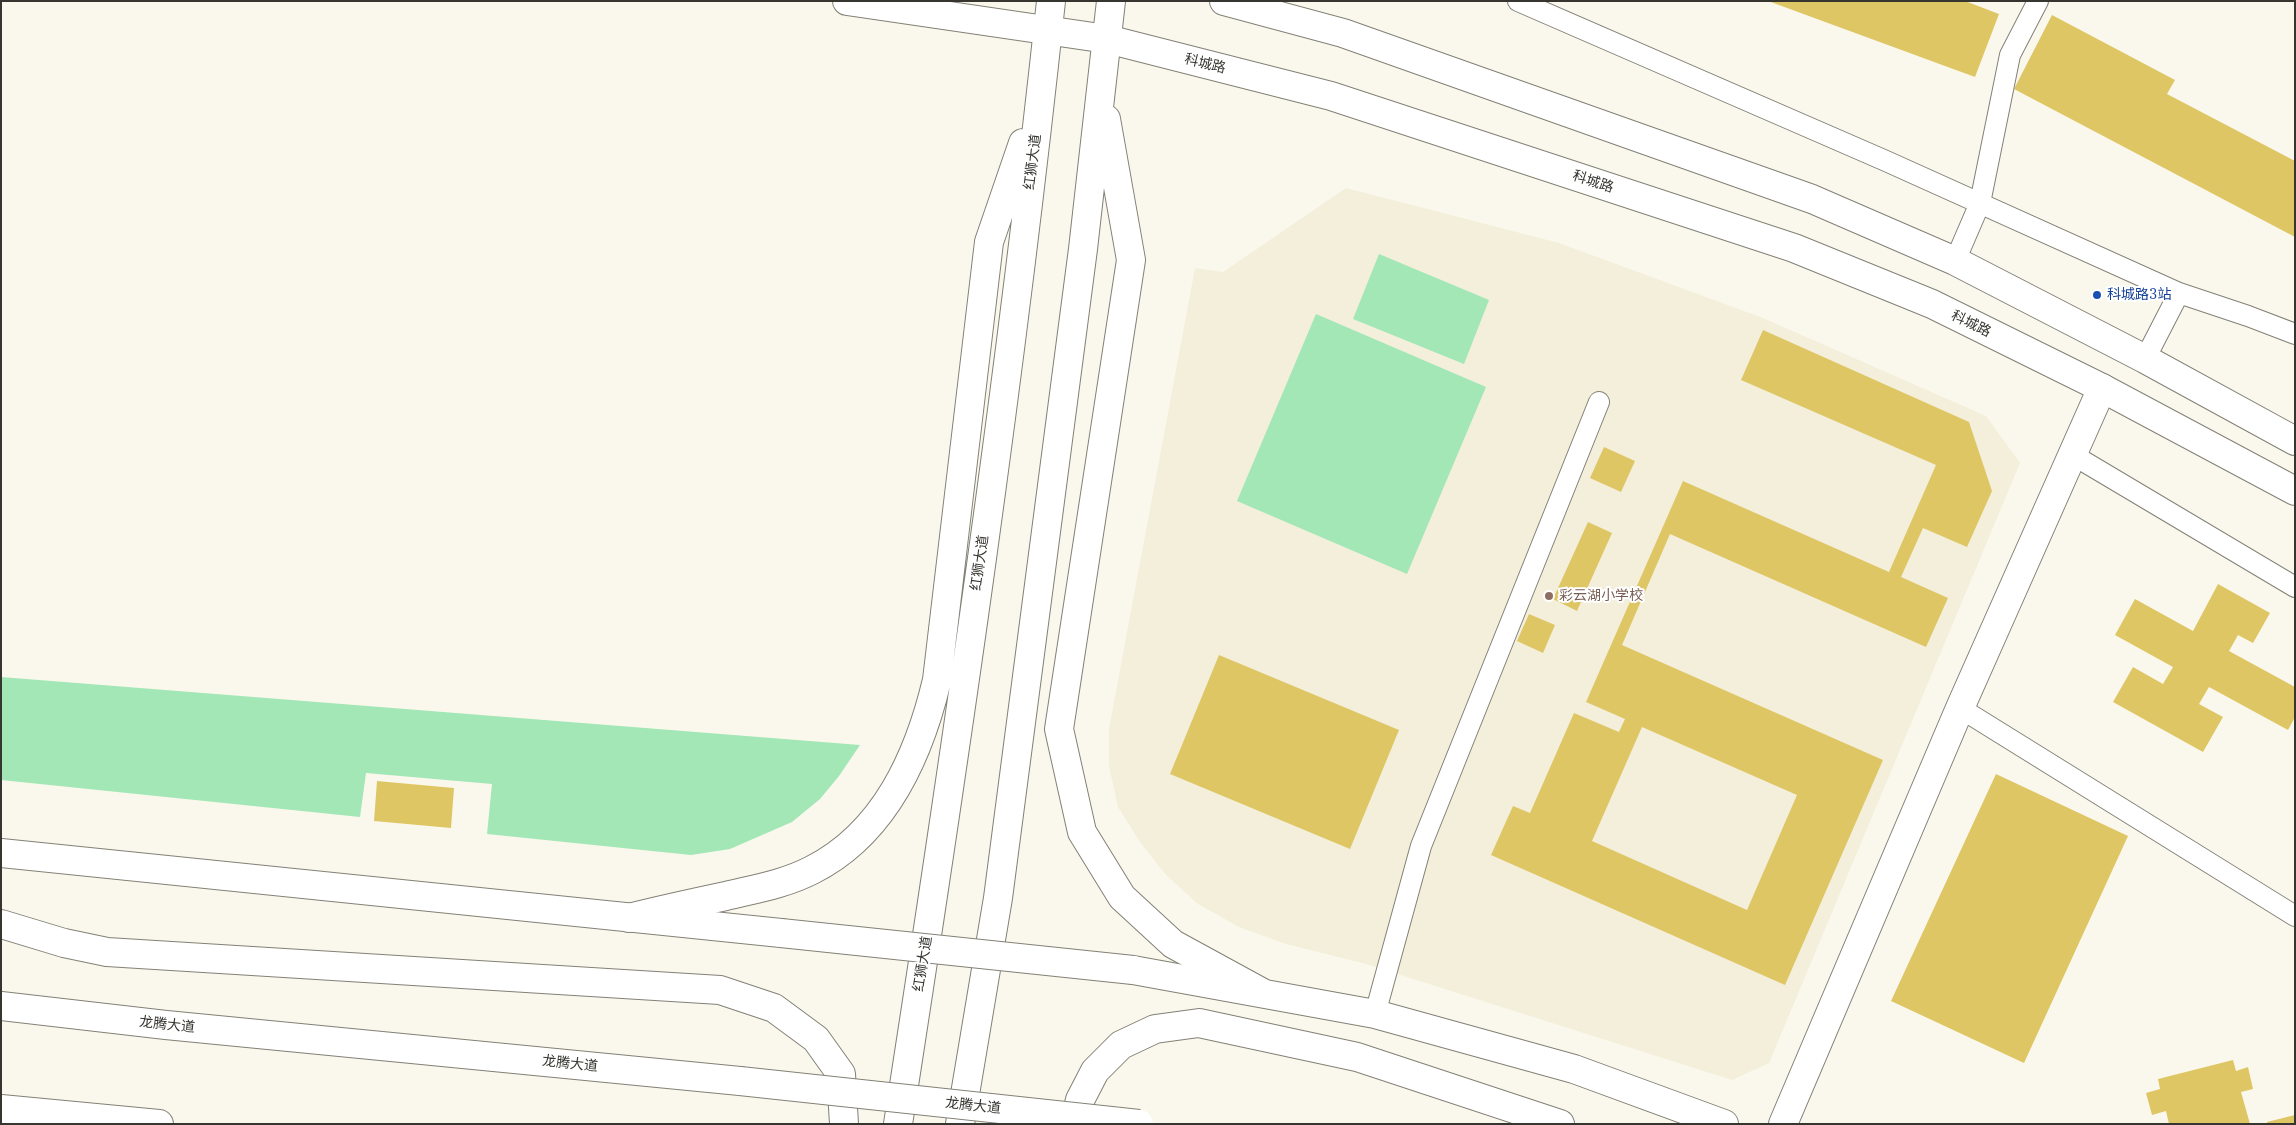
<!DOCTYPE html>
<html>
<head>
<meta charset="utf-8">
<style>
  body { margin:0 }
  #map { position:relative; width:2296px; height:1125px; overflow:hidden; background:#faf8ec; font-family:"IBM Plex Serif",serif }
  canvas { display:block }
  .frame { position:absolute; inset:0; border:2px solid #363530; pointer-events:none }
</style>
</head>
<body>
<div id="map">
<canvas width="2296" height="1125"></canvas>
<div class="frame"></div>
</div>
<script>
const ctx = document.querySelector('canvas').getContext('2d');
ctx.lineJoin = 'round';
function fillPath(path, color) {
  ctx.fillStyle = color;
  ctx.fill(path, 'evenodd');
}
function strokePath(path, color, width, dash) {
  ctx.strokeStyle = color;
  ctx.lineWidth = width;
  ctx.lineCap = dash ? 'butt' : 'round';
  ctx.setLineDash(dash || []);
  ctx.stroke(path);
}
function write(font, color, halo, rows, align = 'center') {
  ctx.font = font + ' "IBM Plex Serif","Noto Sans SC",serif';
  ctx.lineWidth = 4;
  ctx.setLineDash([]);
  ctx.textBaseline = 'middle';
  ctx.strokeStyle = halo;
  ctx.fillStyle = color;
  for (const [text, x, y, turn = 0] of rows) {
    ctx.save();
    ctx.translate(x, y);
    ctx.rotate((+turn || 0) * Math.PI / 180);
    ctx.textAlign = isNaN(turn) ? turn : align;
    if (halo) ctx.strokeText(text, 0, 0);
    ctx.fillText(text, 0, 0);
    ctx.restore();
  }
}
fillPath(new Path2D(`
  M1346 188 1559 243 1763 318 1986 416 2020 463 1769 1063 1732 1080 1366 964 1286 944 1239 927 1198 904 1165 874 1140 842 1118 807 1109 766V729L1195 268 1223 272Z`), '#f3efdb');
fillPath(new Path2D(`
  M1379 254 1489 300 1464 364 1353 319Z
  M1316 314 1486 387 1407 574 1237 501Z
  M1 677 860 745 839 776 820 799 792 822 730 849 691 855 487 834 492 784 366 773 360 817 1 780Z`), '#a2e7b5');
fillPath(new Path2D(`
  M1768 1H1965L1999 14 1975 77Z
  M2052 15 2175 80 2167 94 2295 161V237L2014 89Z
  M1763 330 1969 422 1992 491 1967 547 1923 528 1901 577 1948 598 1926 647 1670 534 1622 645 1883 760 1785 985 1491 855 1513 806 1530 813 1574 713 1619 732 1625 719 1586 702 1683 481 1889 572 1936 465 1741 380ZM1642 727 1797 795 1747 910 1592 841Z
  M1604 447 1635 461 1621 492 1590 478Z
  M1588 522 1612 533 1577 611 1553 599Z
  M2218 584 2270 613 2253 643 2238 635 2229 651 2295 687V717L2288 730 2209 687 2199 704 2223 717 2203 752 2113 702 2133 667 2163 684 2173 667 2115 635 2135 599 2193 631Z
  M1529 614 1555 625 1543 653 1517 641Z
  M1219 655 1399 730 1350 849 1170 774Z
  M1996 774 2128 836 2024 1063 1891 1001Z
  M377 781 454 788 451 828 374 821Z
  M2233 1060 2236 1071 2248 1067 2253 1089 2241 1092 2250 1124H2169L2166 1111 2152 1115 2146 1093 2160 1089 2158 1079Z
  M2295 1115V1124H2267V1122Z`), '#dfc665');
const service = new Path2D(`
  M1518 1 1886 161 2179 293 2248 316 2295 334
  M1955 261 1980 203 2010 55 2038 1
  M2145 359 2179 293
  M2073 455 2295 587
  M1960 708 2295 916
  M1375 1014 1421 846 1599 402`);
const minor = new Path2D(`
  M1783 1124 1960 708 2102 388`);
const secondary = new Path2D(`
  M847 1 1107 39 1331 96 1794 248 1932 304 2102 388 2295 491
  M1224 1 1343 33 1812 199 1955 261 2145 359 2295 441
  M1 853 781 933
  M1 924 64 943 107 952 720 990 774 1008 816 1039 841 1074 844 1124
  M1133 970 1375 1014 1574 1069 1724 1124
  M1074 1124 1080 1100 1095 1071 1121 1045 1155 1029 1199 1023 1357 1057 1560 1124`);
const primary = new Path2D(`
  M1106 119 1131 260 1059 729 1082 832 1122 897 1173 944 1261 992
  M629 918C661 910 693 903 726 896 755 889 785 884 812 870 885 833 919 756 937 680L989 242 1023 143
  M898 1124C956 751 1011 377 1051 1
  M960 1124 998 898 1083 249 1111 1`);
const trunk = new Path2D(`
  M1 1006 166 1025 740 1081
  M1 1109 159 1124`);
strokePath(service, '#838176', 22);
strokePath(minor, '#838176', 30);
strokePath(secondary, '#838176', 30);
strokePath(primary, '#838176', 30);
strokePath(trunk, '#838176', 30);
strokePath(service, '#fff', 20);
strokePath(minor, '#fff', 28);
strokePath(secondary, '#fff', 28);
strokePath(primary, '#fff', 28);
strokePath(trunk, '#fff', 28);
const secondaryBridge = new Path2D(`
  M781 933 1133 970`);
const trunkBridge = new Path2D(`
  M740 1081 1139 1124`);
strokePath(secondaryBridge, '#838176', 30, []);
strokePath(trunkBridge, '#838176', 30, []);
strokePath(secondaryBridge, '#fff', 28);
strokePath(trunkBridge, '#fff', 28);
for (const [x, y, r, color] of [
  [2097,295,5,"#1a4fb4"],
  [1549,596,5,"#8d6e63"]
]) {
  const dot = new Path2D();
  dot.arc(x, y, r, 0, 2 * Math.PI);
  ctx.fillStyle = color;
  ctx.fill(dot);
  strokePath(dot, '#fff', 2);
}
write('14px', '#363530', '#fff', [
  ["科城路",1205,64,14],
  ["红狮大道",1033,162,-83],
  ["科城路",1593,182,18],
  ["科城路",1971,324,26],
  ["红狮大道",980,563,-82],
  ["红狮大道",923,964,-81],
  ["龙腾大道",167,1025,6],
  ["龙腾大道",570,1064,6],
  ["龙腾大道",973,1106,6]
]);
write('14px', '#164399', '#fff', [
  ["科城路3站",2107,295]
], 'left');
write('14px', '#785e54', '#fff', [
  ["彩云湖小学校",1559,596]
], 'left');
</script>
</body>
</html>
